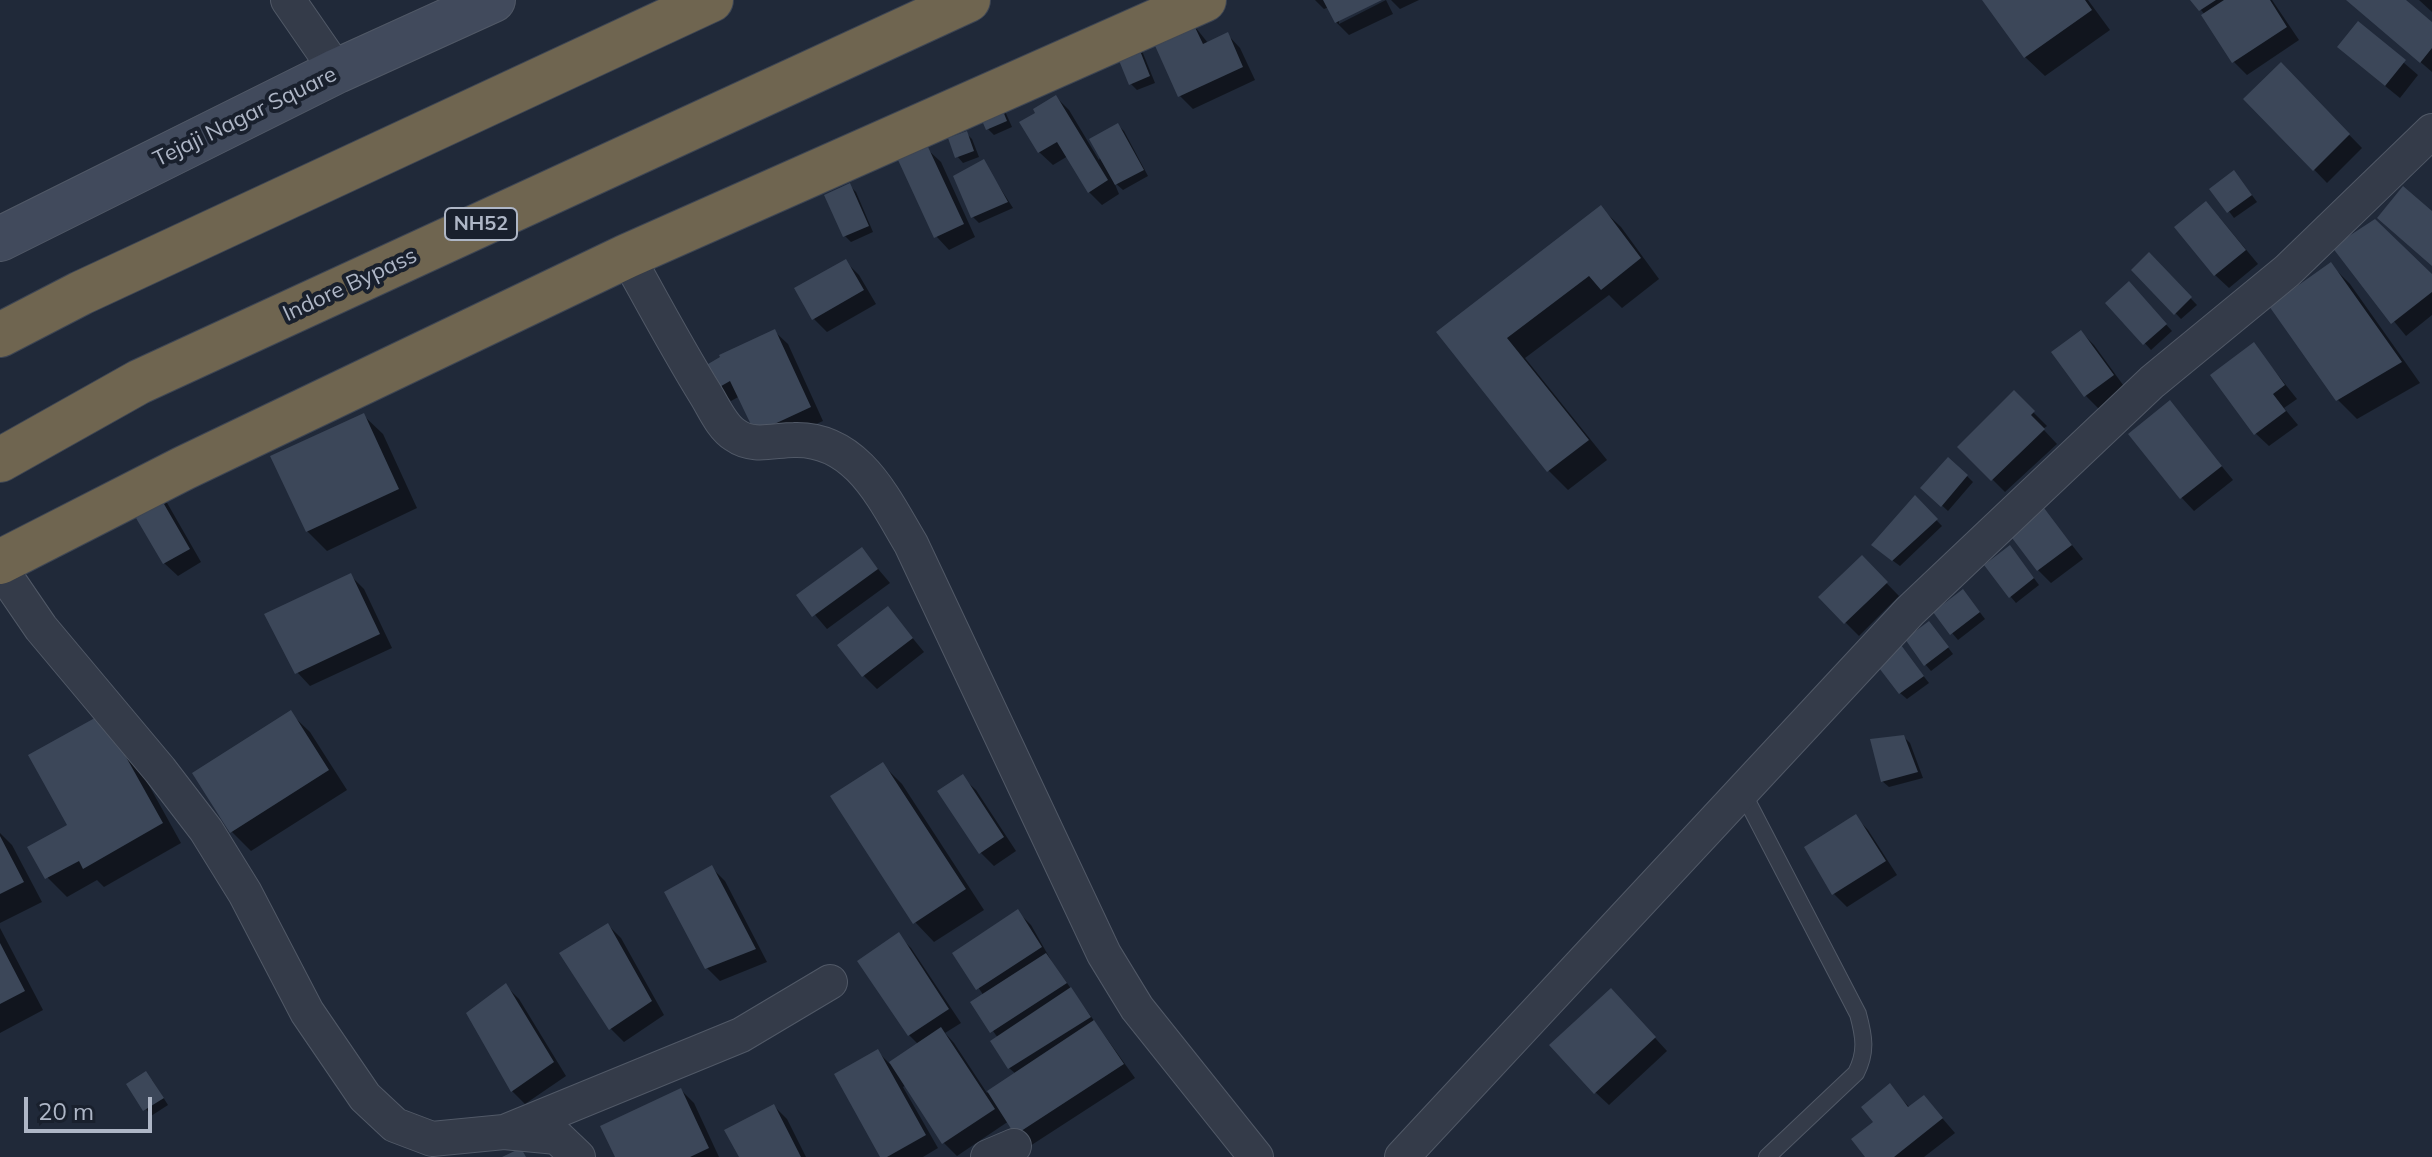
<!DOCTYPE html>
<html>
<head>
<meta charset="utf-8">
<style>
  body { margin:0 }
  #map { position:relative; width:2432px; height:1157px; overflow:hidden; background:#202939; font-family:Mulish,sans-serif }
  canvas { display:block }
  .scale { position:absolute; left:24px; top:1097px; width:128px; height:36px; box-sizing:border-box; border:4px solid #aeb6c6; border-top:0; padding-left:10px; font-size:24px; line-height:28px; white-space:nowrap; color:#aeb6c6; -webkit-text-stroke:6px #19202d; paint-order:stroke }
</style>
</head>
<body>
<div id="map">
<canvas width="2432" height="1157"></canvas>
<div class="scale">20 m</div>
</div>
<script>
const ctx = document.querySelector('canvas').getContext('2d');
ctx.lineJoin = 'round';
function fillPath(path, color) {
  ctx.fillStyle = color;
  ctx.fill(path, 'evenodd');
}
function strokePath(path, color, width, dash) {
  ctx.strokeStyle = color;
  ctx.lineWidth = width;
  ctx.lineCap = dash ? 'butt' : 'round';
  ctx.setLineDash(dash || []);
  ctx.stroke(path);
}
function write(font, color, halo, rows, align = 'center') {
  ctx.font = font + ' Mulish,sans-serif';
  ctx.lineWidth = 8;
  ctx.setLineDash([]);
  ctx.textBaseline = 'middle';
  ctx.strokeStyle = halo;
  ctx.fillStyle = color;
  for (const [text, x, y, turn = 0] of rows) {
    ctx.save();
    ctx.translate(x, y);
    ctx.rotate((+turn || 0) * Math.PI / 180);
    ctx.textAlign = isNaN(turn) ? turn : align;
    if (halo) ctx.strokeText(text, 0, 0);
    ctx.fillText(text, 0, 0);
    ctx.restore();
  }
}
fillPath(new Path2D(`
  M1315 0H1378L1339 19V24L1386 0 1393 14 1349 35 1336 22 1329 7 1324 9Z
  M1391 0H1419L1400 9Z
  M1985 0H2088L2110 30 2045 76 2025 57Z
  M2193 0H2272L2299 40 2247 75 2234 62 2205 15Z
  M2349 0H2403L2432 25V72Z
  M2419 0H2432V12Z
  M1192 23 1208 43 1227 34 1240 48 1255 80 1193 109 1180 96Z
  M2359 24 2418 75 2400 98 2353 60Z
  M1138 41 1155 83 1137 90 1131 84Z
  M2281 65 2362 148 2327 183 2246 99Z
  M1056 97 1069 110 1099 160 1118 125 1124 131 1148 176 1123 190 1114 182 1119 194 1102 205 1089 192 1068 156 1053 165 1039 152 1038 113Z
  M1004 109 1012 127 994 135 988 129Z
  M966 133 972 139 979 157 963 163 957 156Z
  M927 149 941 162 975 237 949 250 936 236Z
  M983 161 1013 208 979 223 973 217Z
  M2240 179 2257 202 2234 218 2212 189Z
  M850 186 856 192 873 232 851 242 845 236Z
  M1601 208 1621 227 1659 279 1622 308 1609 295 1525 358 1607 460 1568 490 1549 471 1439 332Z
  M2219 217 2258 264 2229 288 2215 275Z
  M2334 248 2432 277V315L2406 336Z
  M2149 255 2197 305 2181 319 2134 270Z
  M845 261 859 275 876 304 827 332 814 319Z
  M2331 265 2350 284 2420 383 2357 419 2338 400Z
  M2129 284 2172 331 2151 350 2108 303Z
  M774 331 788 344 823 421 769 445 740 396 731 401 718 388Z
  M2081 332 2094 345 2126 389 2099 409 2086 396 2054 352Z
  M2254 345 2297 399 2284 408 2298 425 2269 446 2255 433Z
  M2014 393 2047 426 2043 429 2057 444 2005 492 1960 447Z
  M2170 403 2233 480 2194 511 2181 497Z
  M363 415 383 434 417 508 327 551 307 531Z
  M1967 476 1973 482 1948 511 1923 488Z
  M153 488 166 501 201 562 178 576 164 563Z
  M1915 498 1942 526 1900 566 1880 551Z
  M2041 506 2083 559 2051 583 2038 570Z
  M862 550 890 583 827 629 799 596Z
  M2016 554 2039 585 2016 603 2010 596Z
  M1862 558 1899 596 1859 636 1821 598Z
  M350 575 364 589 392 648 310 686 297 672Z
  M1969 598 1985 619 1958 640 1935 613Z
  M888 608 924 652 877 689 864 676Z
  M1935 630 1953 654 1931 671 1925 664Z
  M1906 654 1929 683 1907 699 1900 693Z
  M290 713 310 732 347 790 251 851 232 832 194 774Z
  M121 735 181 843 104 887 97 880 67 897 47 877 70 825Z
  M1904 737 1910 743 1923 778 1889 787 1882 781Z
  M883 765 902 784 984 910 934 942 915 922Z
  M962 777 976 790 1016 851 994 866 981 853Z
  M1855 816 1868 830 1897 875 1847 907 1834 894 1806 848Z
  M0 833 12 845 42 902 0 923Z
  M712 868 725 881 767 962 720 981 707 968Z
  M1018 912 1031 925 1052 962 1135 1078 1030 1146 1009 1121 957 1156 944 1143 906 1085 903 1087 938 1148 923 1157H882L878 1052 890 1064 918 1044 909 1035 860 961 898 935 911 948 961 1023 945 1033 954 1043 987 1093 1016 1074 1009 1068 998 1038 973 1003 984 996 955 953Z
  M608 925 621 938 664 1015 624 1042 611 1029Z
  M0 928 43 1010 0 1033Z
  M506 986 519 999 566 1076 525 1104 512 1091Z
  M1624 1004 1667 1051 1609 1105 1595 1092Z
  M152 1080 168 1105 151 1116 129 1085Z
  M1890 1086 1910 1108 1924 1097 1955 1133 1924 1157H1867L1875 1122Z
  M681 1090 694 1103 719 1157H617Z
  M774 1106 787 1119 806 1157H741Z`), '#0007');
fillPath(new Path2D(`
  M1323 0H1382L1335 23Z
  M1982 0H2085L2092 10 2024 58Z
  M2190 0H2216L2199 11Z
  M2224 0H2270L2287 27 2232 63 2201 15Z
  M2346 0H2406L2432 22V48L2420 63Z
  M1192 21 1203 44 1228 32 1243 67 1178 97 1152 39Z
  M2358 21 2406 60 2385 86 2337 47Z
  M1133 33 1150 76 1129 85 1111 41Z
  M2281 62 2350 134 2313 171 2243 99Z
  M1056 95 1108 180 1088 193 1057 142 1038 153 1019 122 1035 113 1033 109Z
  M999 101 1007 121 986 130 977 109Z
  M1118 123 1144 170 1115 185 1089 139Z
  M967 131 974 151 955 158 948 138Z
  M928 147 964 224 934 238 898 160Z
  M984 159 1008 202 971 218 953 176Z
  M2234 170 2252 195 2227 213 2209 189Z
  M850 183 869 226 843 237 824 195Z
  M2403 186 2432 211V266L2377 218Z
  M2206 201 2246 250 2214 276 2174 227Z
  M1601 205 1641 258 1601 290 1589 276 1507 338 1589 440 1547 472 1436 332Z
  M2375 219 2432 274V292L2391 324 2332 247Z
  M2149 252 2192 297 2174 315 2131 270Z
  M846 259 864 290 812 320 794 288Z
  M2331 262 2402 362 2336 401 2269 306Z
  M2129 281 2167 324 2143 345 2105 303Z
  M775 329 811 407 755 433 730 381 716 389 703 367 720 357 719 355Z
  M2081 330 2114 375 2084 397 2051 352Z
  M2254 342 2285 385 2273 394 2286 411 2254 435 2210 375Z
  M2014 390 2035 411 2031 415 2045 429 1991 481 1957 447Z
  M2170 400 2222 466 2180 499 2128 434Z
  M364 413 399 489 306 532 270 456Z
  M1948 457 1968 475 1941 507 1920 488Z
  M153 485 190 549 163 564 126 501Z
  M1915 495 1938 519 1892 561 1871 545Z
  M2041 504 2072 545 2037 571 2006 530Z
  M2010 545 2034 578 2009 598 1984 565Z
  M862 547 878 569 812 617 796 595Z
  M1862 555 1888 582 1844 624 1818 597Z
  M351 573 380 634 295 674 264 614Z
  M1963 589 1980 612 1950 635 1933 612Z
  M888 606 913 638 862 677 837 645Z
  M1929 621 1949 647 1924 666 1905 639Z
  M1901 645 1924 676 1899 694 1876 664Z
  M291 710 329 770 230 833 192 773Z
  M102 714 163 823 83 869 79 861 45 879 27 847 67 825 28 755Z
  M1904 735 1918 772 1881 782 1870 739Z
  M883 762 966 889 913 924 830 796Z
  M963 774 1004 837 979 854 937 791Z
  M1856 814 1886 861 1832 895 1804 847Z
  M0 836 24 882 0 894Z
  M712 865 756 949 705 969 664 892Z
  M1018 909 1042 947 976 990 952 953Z
  M608 923 652 1001 609 1030 559 953Z
  M899 932 949 1009 908 1036 857 961Z
  M0 943 25 991 0 1004Z
  M1046 953 1067 983 990 1033 970 1002Z
  M506 983 554 1062 511 1092 466 1013Z
  M1071 987 1091 1017 1008 1069 990 1041Z
  M1611 988 1656 1037 1594 1094 1549 1045Z
  M1094 1020 1124 1064 1015 1135 987 1091Z
  M941 1027 995 1109 942 1144 889 1062Z
  M878 1049 926 1135 887 1157H880L834 1074Z
  M146 1071 164 1098 143 1111 126 1084Z
  M1890 1083 1908 1107 1924 1095 1943 1118 1894 1157H1865L1851 1139 1873 1122 1861 1107Z
  M681 1088 709 1148 690 1157H615L600 1126Z
  M774 1104 801 1157H739L724 1130Z
  M521 1148 526 1157H502Z`), '#3c4759');
const lane = new Path2D(`
  M1742 791 1858 1014C1864 1036 1867 1052 1856 1073L1767 1157`);
const street = new Path2D(`
  M288 0 337 71
  M627 256C653 303 678 350 706 395 714 408 722 427 735 435 753 448 774 440 794 440 857 438 884 499 911 544L1104 954 1137 1008 1256 1157
  M0 568 41 628 160 770 206 830 245 893 307 1012 365 1097 395 1125 432 1139 504 1132 557 1137 578 1157
  M507 1131 741 1035 830 982
  M988 1157 1014 1146
  M1402 1157 1910 611 2152 382 2287 271 2432 131`);
const secondary = new Path2D(`
  M0 239 337 71 493 0`);
const highway = new Path2D(`
  M0 335 81 293 711 0
  M0 460 139 382 968 0
  M0 562 184 468 627 256 1204 0`);
strokePath(lane, '#515967', 18);
strokePath(street, '#515967', 36);
strokePath(secondary, '#515967', 46);
strokePath(highway, '#3e4654', 46);
strokePath(lane, '#343b49', 16);
strokePath(street, '#343b49', 34);
strokePath(secondary, '#414a5c', 44);
strokePath(highway, '#6f6550', 44);
for (const [x, y, w] of [
  [481,224,72]
]) {
  const box = new Path2D();
  box.roundRect(x - w / 2, y - 16, w, 32, 6);
  ctx.fillStyle = '#19202d';
  ctx.fill(box);
  strokePath(box, '#aeb6c6', 2);
}
write('bold 20px', '#aeb6c6', null, [
  ["NH52",481,224]
]);
write('22px', '#aeb6c6', '#19202d', [
  ["Tejaji Nagar Square",245,117,-26],
  ["Indore Bypass",350,285,-25]
]);
</script>
</body>
</html>
